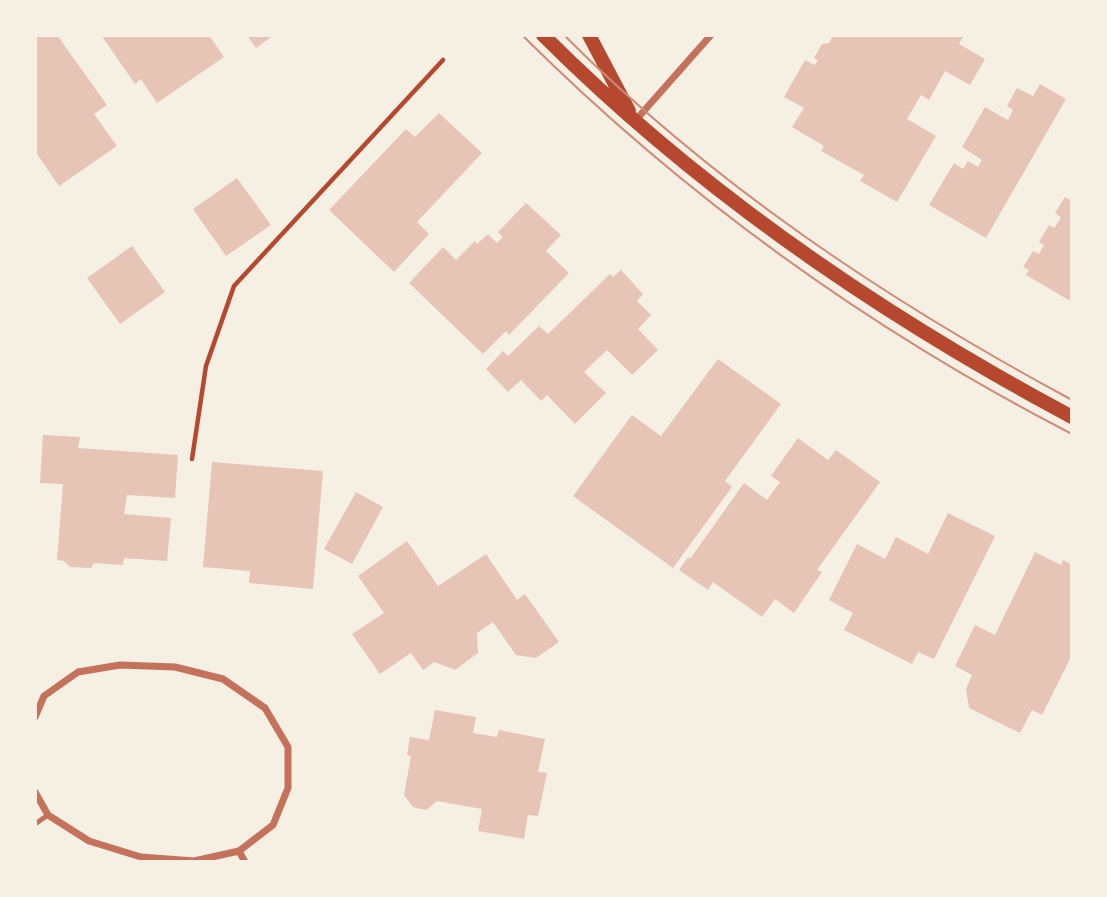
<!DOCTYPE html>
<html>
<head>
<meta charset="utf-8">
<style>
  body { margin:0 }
  #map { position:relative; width:1107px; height:897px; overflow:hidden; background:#f6efe4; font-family:"Golos Text",sans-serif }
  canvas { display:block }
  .frame { position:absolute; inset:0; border:37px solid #f6efe4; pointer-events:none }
</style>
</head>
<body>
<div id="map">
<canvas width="1107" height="897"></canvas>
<div class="frame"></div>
</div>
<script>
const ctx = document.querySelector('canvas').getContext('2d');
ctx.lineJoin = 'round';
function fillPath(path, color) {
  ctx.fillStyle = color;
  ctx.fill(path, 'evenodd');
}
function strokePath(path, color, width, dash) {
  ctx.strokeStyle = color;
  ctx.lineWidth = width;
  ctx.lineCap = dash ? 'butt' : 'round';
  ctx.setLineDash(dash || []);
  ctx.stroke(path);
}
fillPath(new Path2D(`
  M39 35H57L107 105 94 114 117 146 59 186 35 151V38Z
  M101 35H209L224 57 157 103 141 79 135 84Z
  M247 35H274L256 48Z
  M833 35H964L959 44 985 59 970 85 945 71 929 100 921 95 907 119 936 136 897 202 860 181 864 175 821 151 824 146 792 127 804 108 784 97 805 60 815 65 818 60 814 58 822 44 829 43Z
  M1040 84 1066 99 986 238 929 205 954 163 963 169 968 161 978 167 982 160 962 147 985 107 1008 120 1013 110 1007 106 1017 88 1033 96Z
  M439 113 482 153 417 222 429 234 394 272 329 210 406 129 415 137Z
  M237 178 271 225 226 256 193 209Z
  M1065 197 1072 201V302L1026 275 1029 270 1023 267 1033 251 1039 254 1044 245 1039 242 1049 225 1054 228 1059 221 1061 217 1055 213Z
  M526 203 561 235 546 251 569 273 509 335 506 331 483 354 409 283 443 247 456 260 475 241 477 244 488 234 497 243 503 237 498 232Z
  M132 246 165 292 120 324 87 278Z
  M621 270 643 294 637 301 651 315 638 329 658 350 632 375 607 350 584 372 606 393 575 424 547 395 541 401 521 380 508 392 486 369 503 351 508 356 539 326 548 334 610 274 613 277Z
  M718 359 781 404 725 481 732 487 673 568 573 496 632 415 661 436Z
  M43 435 80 437 78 448 178 455 175 498 127 495 124 514 171 518 167 561 124 558 123 565 94 563 91 568 70 567 64 561 57 560 63 484 40 483Z
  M798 438 828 460 836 450 880 482 817 570 822 572 794 613 775 599 762 617 713 582 708 590 679 570 688 557 690 559 744 483 767 500 780 482 771 476Z
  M212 462 323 471 313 589 249 583 250 571 203 567Z
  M356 492 383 507 352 564 324 549Z
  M948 513 995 536 934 659 918 652 912 664 844 630 853 613 829 600 857 544 885 559 896 537 928 554Z
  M407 541 438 586 486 554 517 600 525 594 559 642 536 658 516 655 493 622 477 633 478 653 455 670 434 662 423 670 411 653 380 674 352 634 384 613 358 576Z
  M1035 552 1061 565 1063 560 1072 565V655L1042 715 1032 710 1020 733 969 708 966 689 972 675 955 666 975 625 995 635Z
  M435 710 476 717 473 733 497 737 499 730 545 739 538 772 547 773 538 816 528 815 524 839 478 831 482 809 437 801 426 810 413 807 404 795 411 756 407 755 410 737 429 740Z`), '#e6c5b7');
strokePath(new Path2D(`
  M192 459 206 366 234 286 443 60`), '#b5482f', 4.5);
strokePath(new Path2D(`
  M35 824 48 815`), '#c5725c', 5);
strokePath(new Path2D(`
  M635 121 711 35
  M35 717 44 696 78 672 120 665 175 667 223 679 265 708 288 747V788L273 825 239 851 194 861 141 857 89 841 48 815 35 792
  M239 851 245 862`), '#c5725c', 7);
strokePath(new Path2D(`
  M543 35C698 190 879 314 1072 417
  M589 35 629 111`), '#b5482f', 14);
strokePath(new Path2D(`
  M522 35C683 195 870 330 1072 434
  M564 35C712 184 888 301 1072 400`), '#cf8b77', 2);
</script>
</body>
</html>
